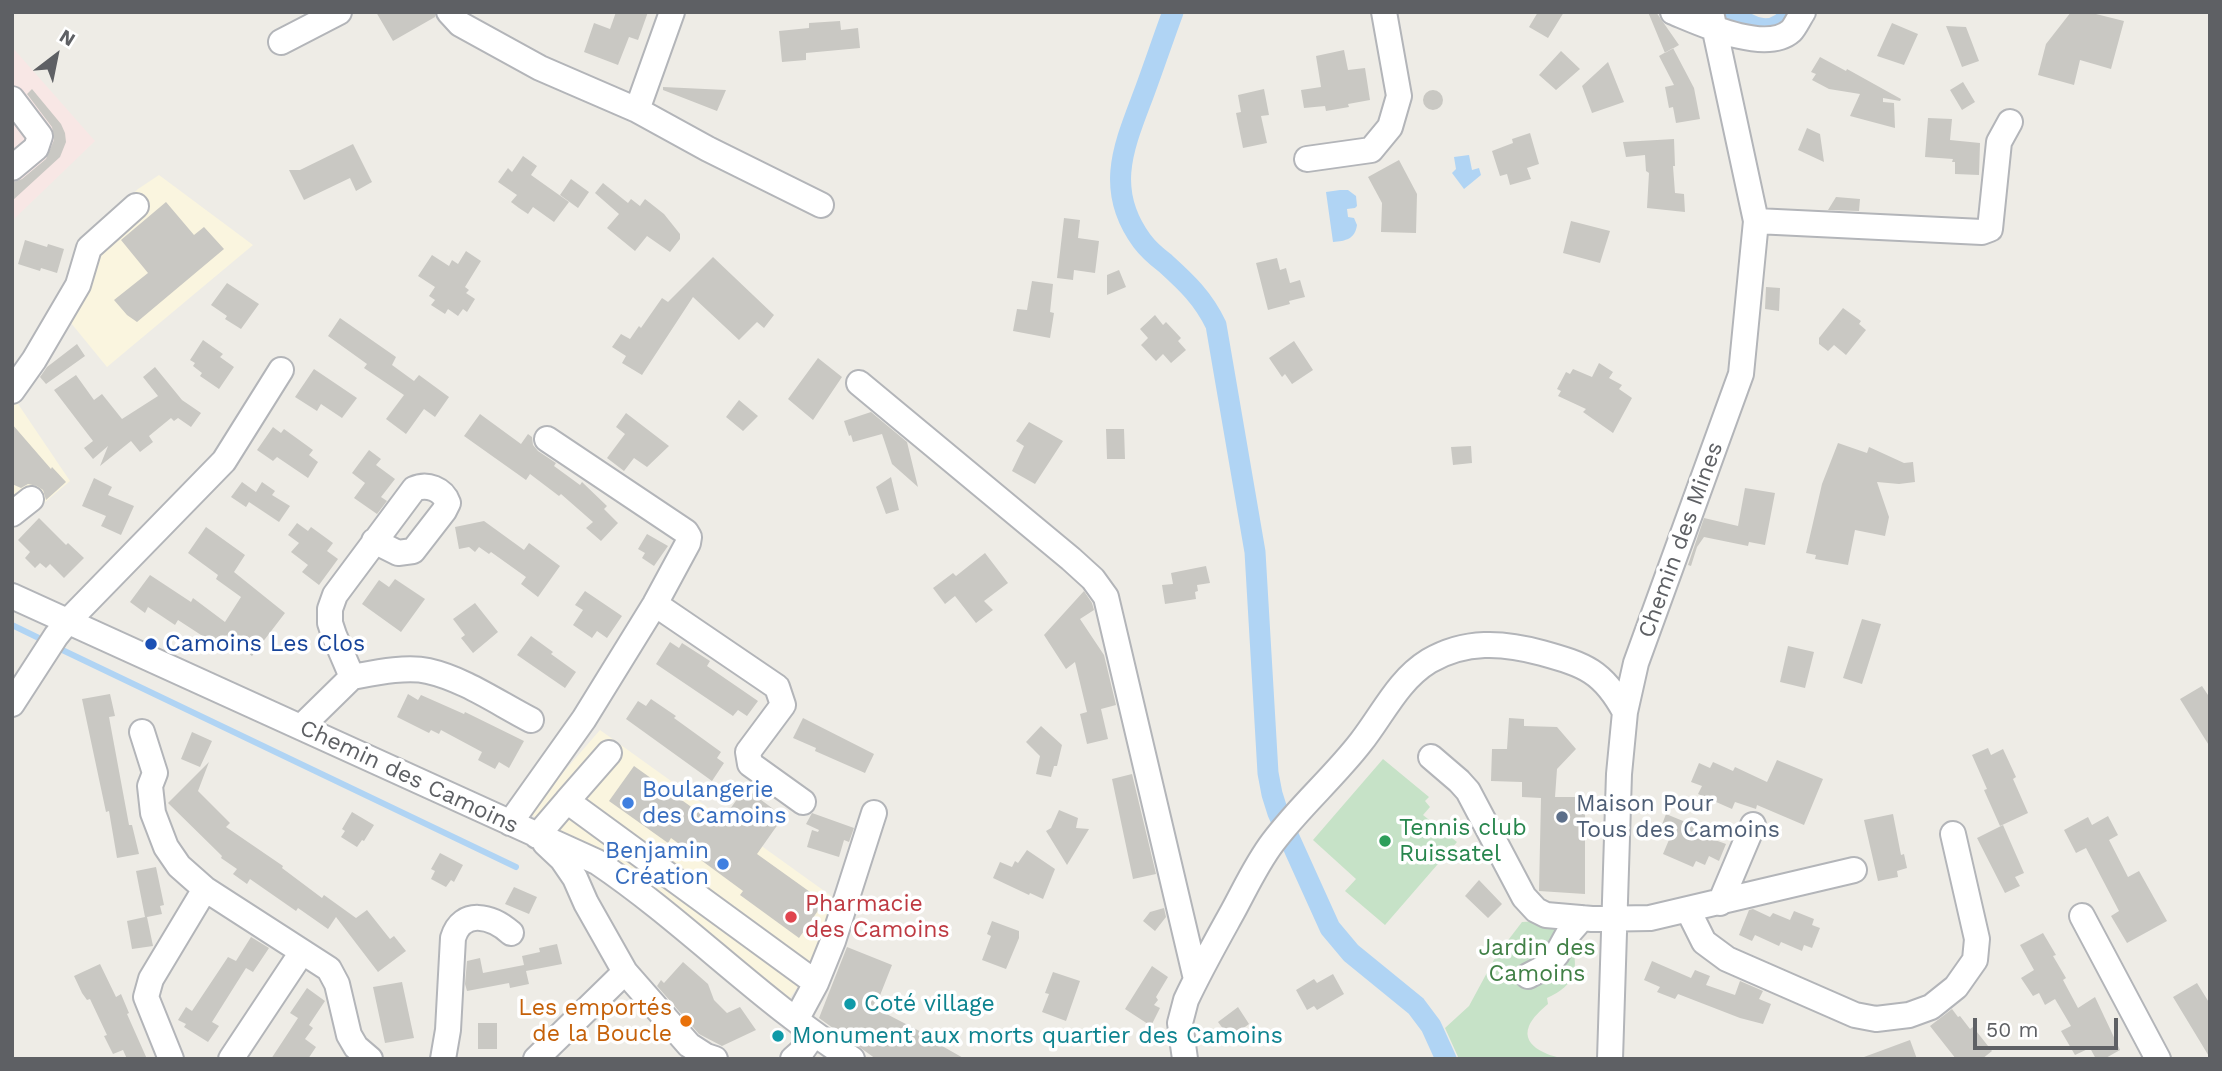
<!DOCTYPE html>
<html>
<head>
<meta charset="utf-8">
<style>
  body { margin:0 }
  #map { position:relative; width:2222px; height:1071px; overflow:hidden; background:#eeece6; font-family:"Work Sans",sans-serif }
  canvas { display:block }
  .frame { position:absolute; inset:0; border:14px solid #5e6064; pointer-events:none }
  .north { position:absolute; left:21px; top:21px; width:70px; height:70px; -webkit-text-stroke:5px #fff; paint-order:stroke; rotate:32deg; font-size:19px; font-weight:700; line-height:28px; text-align:center; color:#5e6064 }
  .north::after { content:''; display:block; margin:auto; width:24px; height:32px; background:#5e6064; clip-path:polygon(50% 0,100% 100%,50% 72%,0 100%) }
  .scale { position:absolute; left:1973px; top:1018px; width:145px; height:32px; box-sizing:border-box; border:4px solid #5e6064; border-top:0; padding-left:9px; font-size:21px; line-height:24px; white-space:nowrap; color:#5e6064; -webkit-text-stroke:5px #fff; paint-order:stroke }
</style>
</head>
<body>
<div id="map">
<canvas width="2222" height="1071"></canvas>
<div class="frame"></div>
<div class="north">N</div>
<div class="scale">50 m</div>
</div>
<script>
const ctx = document.querySelector('canvas').getContext('2d');
ctx.lineJoin = 'round';
function fillPath(path, color) {
  ctx.fillStyle = color;
  ctx.fill(path, 'evenodd');
}
function strokePath(path, color, width, dash) {
  ctx.strokeStyle = color;
  ctx.lineWidth = width;
  ctx.lineCap = dash ? 'butt' : 'round';
  ctx.setLineDash(dash || []);
  ctx.stroke(path);
}
function write(font, color, halo, rows, align = 'center') {
  ctx.font = font + ' "Work Sans",sans-serif';
  ctx.lineWidth = 7;
  ctx.setLineDash([]);
  ctx.textBaseline = 'middle';
  ctx.strokeStyle = halo;
  ctx.fillStyle = color;
  for (const [text, x, y, turn = 0] of rows) {
    ctx.save();
    ctx.translate(x, y);
    ctx.rotate((+turn || 0) * Math.PI / 180);
    ctx.textAlign = isNaN(turn) ? turn : align;
    if (halo) ctx.strokeText(text, 0, 0);
    ctx.fillText(text, 0, 0);
    ctx.restore();
  }
}
fillPath(new Path2D(`
  M159 175 253 245 107 367 62 312 77 244 138 189Z
  M12 395 70 481 12 530Z
  M600 730 834 898 806 975 790 998 629 870 528 813Z`), '#faf5df');
fillPath(new Path2D(`
  M12 47 95 141 12 221Z`), '#f8e7e5');
fillPath(new Path2D(`
  M1383 759 1429 797 1425 801 1430 807 1423 815 1457 842 1385 925 1345 891 1356 879 1313 840Z
  M1522 922C1533 922 1546 920 1556 923 1564 925 1567 932 1570 939 1580 968 1576 985 1547 998L1548 1004C1542 1009 1532 1018 1529 1026 1520 1048 1553 1057 1566 1059H1459L1445 1028 1469 1006 1496 956Z`), '#c6e2c7');
fillPath(new Path2D(`
  M1469 155 1472 170 1479 168 1481 175 1464 189 1452 173 1456 169 1454 157Z
  M1340 190H1348L1356 196 1357 206 1355 208 1347 209 1348 217 1354 218 1357 225C1355 239 1346 241 1333 242L1326 192Z`), '#b0d4f4');
strokePath(new Path2D(`
  M12 625 45 641
  M54 646 516 867`), '#b0d4f4', 6);
strokePath(new Path2D(`
  M1173 12C1163 39 1154 66 1144 93 1124 146 1104 189 1142 241 1148 249 1157 257 1165 263 1187 283 1203 298 1216 325L1255 552 1268 773 1272 794 1278 813 1330 928 1351 953 1416 1006 1431 1026 1446 1059
  M1731 12C1751 29 1774 39 1792 12`), '#b0d4f4', 21);
fillPath(new Path2D(`
  M376 12H435V17L393 41Z
  M616 12H648L638 40 629 37 618 65 584 52 594 23 610 29Z
  M1538 12H1564L1548 38 1529 27Z
  M1648 12H1656L1679 45 1665 53Z
  M2071 12H2088L2124 21 2111 69 2080 60 2074 85 2038 75 2046 44Z
  M840 21 841 30 858 28 860 48 806 53V60L782 62 779 31 809 28V23Z
  M1892 23 1918 34 1904 65 1877 56Z
  M1946 26 1966 27 1979 61 1962 67Z
  M1673 48 1694 88 1700 119 1676 123 1673 107 1669 108 1665 87 1674 85 1659 56Z
  M1344 50 1348 70 1365 68 1370 100 1348 104 1349 107 1326 111 1325 106 1304 108 1301 90 1321 87 1316 56Z
  M1561 51 1580 69 1556 90 1539 75Z
  M1820 57 1846 71 1847 69 1901 99 1900 101 1883 98V102L1894 103 1895 128 1850 116 1860 94 1829 89 1812 80 1816 74 1811 72Z
  M1608 62 1624 102 1592 113 1582 86Z
  M1963 82 1975 102 1962 110 1950 90Z
  M663 87 726 90 717 111 663 90Z
  M32 89 61 124 65 133 66 142 60 157 12 201V183L22 179 46 159 54 140 52 127 27 94Z
  M1264 89 1269 115 1261 116 1267 143 1243 148 1236 113 1241 112 1238 95Z
  M1423 100a10 10 0 1 1 20 0a10 10 0 1 1-20 0Z
  M1928 118 1952 119 1950 140 1980 143 1979 175 1955 174V162H1952L1953 159 1925 157Z
  M1807 128 1820 134 1824 162 1798 150Z
  M1530 133 1539 164 1527 168 1531 179 1510 185 1507 174 1500 176 1492 151 1513 143 1512 139Z
  M1674 139 1675 166H1673L1675 193 1684 194 1685 212 1647 208 1649 173 1646 171 1645 155 1626 157 1623 142Z
  M353 144 372 182 356 191 350 178 304 200 289 170H300Z
  M523 156 537 166 531 175 569 202 554 222 533 207 528 214 519 208 511 202 517 195 498 182 508 168 512 172Z
  M1399 160 1417 194 1416 233 1381 232 1382 203 1368 177Z
  M571 179 589 192 578 208 560 195Z
  M603 183 628 203 631 199 640 206 645 199 664 214 680 234V239L670 252 647 236 635 251 607 228 619 214 595 193Z
  M1836 197 1860 199 1859 211 1828 210Z
  M166 202 194 235 204 227 224 249 137 322 127 315 114 300 148 273 121 240Z
  M1064 218 1080 220 1078 238 1099 241 1095 273 1074 270 1073 280 1057 278Z
  M1571 221 1610 231 1600 263 1563 253Z
  M25 240 47 247 48 244 64 249 57 273 41 268 40 271 18 264Z
  M466 251 481 261 465 287 469 290 466 293 475 299 467 312 463 309 458 316 448 309 445 314 431 305 435 300 429 296 435 287 418 276 432 255 449 266 452 260 458 264Z
  M713 257 774 315 764 328 757 322 739 340 693 297 642 375 622 363 626 356 612 347 621 334 630 339 639 326 641 328 662 298 668 302Z
  M1277 258 1280 270 1286 268 1290 283 1300 280 1305 297 1289 301 1290 304 1268 310 1256 263Z
  M1119 270 1126 287 1107 295V275Z
  M1032 281 1053 284 1050 312 1054 313 1050 338 1013 331 1017 309 1027 310Z
  M227 283 259 304 241 329 225 319 227 316 211 305Z
  M1766 287 1780 288 1779 311 1765 309Z
  M1843 308 1861 321 1859 324 1866 330 1846 355 1834 345 1828 351 1819 344V338Z
  M1155 315 1163 325 1166 322 1181 338 1178 341 1186 350 1171 363 1163 354 1156 361 1141 345 1148 338 1140 329Z
  M340 318 396 357 392 365 414 381 419 375 449 397 435 417 424 409 406 434 386 419 404 395 364 368 367 364 328 336Z
  M203 340 223 354 220 357 234 367 219 389 200 376 202 373 193 366 195 363 190 360Z
  M1294 341 1313 370 1292 384 1285 374 1282 377 1269 358Z
  M77 344 85 356 46 384 40 377 47 367Z
  M818 358 842 377 813 420 788 399Z
  M1599 363 1613 372 1609 378 1622 385 1619 389 1632 398 1613 433 1583 412 1586 409 1558 396 1561 391 1557 389 1566 372 1570 374 1573 369 1592 377Z
  M155 367 182 400 201 413 191 427 178 418 174 421 171 418 149 436 153 442 140 452 131 441 100 466 108 446 93 459 84 448 93 441 54 390 76 375 94 400 102 394 122 419 158 396 143 377Z
  M314 369 357 398 342 418 321 404 317 411 295 397Z
  M739 400 758 416 743 431 726 417Z
  M871 412 907 442 918 487 892 464 882 434 853 442 851 435 849 436 844 421Z
  M626 413 669 446 647 467 634 458 624 471 607 458 625 434 616 427Z
  M480 414 521 444 528 434 532 437 533 445 538 451 556 463 554 466 580 485 582 482 607 506 604 509 618 523 601 541 586 528 593 522 561 494 559 496 530 474 526 480 464 436Z
  M1029 422 1063 441 1035 484 1012 471 1024 446 1016 441Z
  M12 424 51 469 52 467 66 482 46 500 43 490 37 486 28 484 21 488 12 484Z
  M273 427 281 433 284 429 313 450 309 455 318 462 308 478 277 457 273 461 257 450Z
  M1106 429H1124L1125 459H1107Z
  M1838 443 1867 453 1869 447 1904 463 1913 462 1915 482 1899 484 1877 482 1889 517 1885 536 1855 530 1848 565 1815 559 1816 555 1806 553 1822 484Z
  M1471 446 1472 463 1453 465 1451 447Z
  M369 450 381 459 376 465 395 479 381 497 387 501 377 514 354 498 365 483 352 473Z
  M891 477 899 510 886 514 876 487Z
  M94 478 112 487 108 495 134 506 121 535 101 526 106 516 82 506Z
  M242 482 256 492 262 482 275 491 272 495 290 506 279 522 249 502 246 507 231 497Z
  M1745 488 1775 493 1765 545 1749 542 1748 546 1704 537 1697 547 1691 566 1688 565 1704 518 1738 526Z
  M39 518 66 545 68 543 84 558 64 578 50 564 46 568 40 563 35 568 25 558 30 552 18 540Z
  M484 521 524 550 529 543 560 566 538 597 521 584 526 577 491 552 489 554 479 547 475 552 469 547 459 549 455 527Z
  M297 523 308 531 311 527 333 543 327 551 338 559 319 585 302 572 308 565 291 552 299 543 288 535Z
  M206 527 245 555 234 572 285 613 252 656 226 635 218 646 178 620 175 625 148 607 145 613 130 602 150 575 191 602 193 598 225 622 241 597 216 579 218 575 188 553Z
  M647 534 668 546 654 566 642 558 645 553 638 549Z
  M985 553 1008 583 984 601 993 610 976 623 955 596 945 604 933 588 953 573 956 576Z
  M1206 566 1210 583 1197 585 1198 591 1195 592 1196 599 1165 604 1162 585 1173 584 1171 573Z
  M395 579 425 599 401 632 362 604 379 580 389 587Z
  M585 591 622 616 607 638 597 631 592 638 573 625 583 610 575 605Z
  M1084 591 1092 603 1094 610 1080 619 1104 655 1116 705 1101 709 1108 739 1087 744 1080 714 1087 712 1075 662 1066 669 1044 635Z
  M475 603 498 632 473 653 461 638 465 635 453 619Z
  M1862 619 1881 624 1862 684 1843 678Z
  M531 636 553 652 551 654 576 672 565 688 517 655Z
  M670 642 679 648 682 643 710 661 707 666 758 701 747 716 738 710 733 716 656 664Z
  M1788 646 1814 652 1805 688 1780 682Z
  M2202 686 2210 698V747L2180 699Z
  M110 694 115 716 109 717 129 825H132L139 854 117 858 109 811 106 812 82 699Z
  M408 694 418 700 421 695 464 714 465 712 524 741 509 768 499 762 495 769 478 760 482 752 441 730 439 734 431 730 429 733 397 717Z
  M651 699 676 716 674 718 721 752 717 758 724 763 712 781 626 719 638 701 646 706Z
  M803 718 874 754 865 773 815 751 816 748 793 738Z
  M1509 718 1524 719V726L1557 727 1576 749 1557 769 1555 797H1585V894L1539 891 1541 798 1522 797V782L1491 781 1492 749H1507Z
  M1041 726 1062 745 1057 766H1054L1051 777 1036 774 1040 756 1026 742Z
  M192 732 212 741 200 767 181 759Z
  M1988 748 1991 755 2003 749 2016 777 2013 779 2028 813 2000 826 1984 790 1987 789 1972 755Z
  M1777 760 1823 779 1804 825 1757 805 1756 809 1735 802 1732 809 1698 794 1702 786 1691 782 1699 763 1710 768 1713 762 1733 771 1735 767 1767 782Z
  M209 762 198 791 230 823 226 827 283 866 282 868 322 898 324 895 356 918 367 910 390 939 394 936 406 951 378 972 336 917 328 929 298 908 296 911 250 879 247 884 233 874 237 869 221 858 222 856 168 803Z
  M634 766 718 826 745 788 776 811 773 815 781 820 757 854 824 902 799 938 740 895 743 891 671 838 668 843 609 801Z
  M1132 774 1156 874 1133 879 1112 779Z
  M1059 810 1078 818 1076 828 1089 829 1067 865 1046 831 1051 828Z
  M352 812 374 825 364 841 362 840 357 847 341 837 345 831 342 829Z
  M812 813 854 828 849 842 844 840 839 857 807 847 812 830 818 832 819 830 806 824Z
  M1666 814 1705 830 1704 832 1717 837 1715 840 1726 844 1719 861 1709 856 1705 865 1696 861 1693 867 1663 854 1671 835 1660 830Z
  M1893 814 1901 855 1904 854 1907 868 1897 871 1898 877 1878 881 1864 820Z
  M2108 816 2118 835 2109 840 2128 877 2139 871 2167 921 2127 943 2111 916 2119 911 2086 848 2076 853 2064 830 2088 817 2092 825Z
  M2003 825 2024 873 2015 877 2020 886 2005 893 1977 838Z
  M1027 850 1055 869 1043 899 1030 893 1029 895 993 878 1000 862 1012 867 1015 861 1018 863Z
  M440 853 463 865 454 882 451 880 446 887 431 879 435 871 431 869Z
  M156 867 164 905 160 906 162 914 147 917 153 946 132 949 127 921 145 917 136 871Z
  M1479 880 1502 904 1488 918 1465 896Z
  M514 887 537 897 529 914 505 904Z
  M1164 908 1166 917 1155 931 1143 921 1150 912Z
  M1753 909 1770 917 1773 913 1790 920 1794 911 1814 919 1812 925 1820 928 1812 948 1804 945 1802 951 1781 942 1779 946 1755 935 1752 941 1739 935 1749 910Z
  M992 921 1019 931V938L1006 969 982 960 991 936 987 934Z
  M2043 933 2056 955 2053 956 2066 978 2063 980 2078 1008 2095 997 2120 1050 2104 1059H2096L2090 1048 2075 1055 2061 1031 2071 1026 2055 999 2045 1005 2039 993 2033 996 2021 978 2034 970 2020 945Z
  M251 937 269 948 253 972 246 968 212 1022 219 1026 208 1042 184 1027 186 1024 178 1020 186 1007 192 1011 228 957 236 961Z
  M557 944 562 964 526 971 529 984 510 988 509 983 467 991 465 984 467 961 480 958 483 973 524 965 522 956 540 952 539 948Z
  M847 947 892 965 875 1008 929 1036 928 1038 965 1059H876L819 1018Z
  M1652 961 1691 978 1695 970 1710 976 1706 985 1735 995 1740 981 1763 991 1759 999 1771 1004 1763 1024 1740 1018 1678 994 1675 999 1657 992 1660 987 1644 980Z
  M683 962 708 984 714 1000 727 1013 740 1007 756 1030 722 1046 699 1034 657 986 661 980 664 983Z
  M100 964 116 997 121 994 129 1013 127 1014 147 1059H127L123 1050 113 1054 104 1036 107 1035 90 999 87 1000 82 993 74 976Z
  M1152 966 1168 977 1156 997 1158 1000 1154 1005 1160 1008 1151 1026 1125 1009Z
  M1053 972 1080 981 1066 1021 1042 1012 1049 994 1045 993Z
  M1333 974 1344 994 1317 1010 1314 1006 1307 1010 1296 990 1314 979 1317 983Z
  M402 982 414 1038 385 1043 373 987Z
  M2197 983 2210 1004V1058L2173 997Z
  M307 988 325 1001 309 1025 313 1028 305 1039 316 1047 308 1059H271L298 1018 290 1013Z
  M1238 1007 1249 1024 1230 1038 1218 1022Z
  M1952 1009 1958 1017 1960 1016 1970 1029 1973 1027 1992 1051 1982 1059H1956L1930 1026Z
  M478 1023H497V1049H478Z
  M1910 1040 1917 1059H1864V1057Z`), '#c9c8c3');
const minor = new Path2D(`
  M449 12 460 24 540 68 637 110 672 12
  M1673 12C1700 23 1765 54 1791 31 1795 27 1799 18 1803 12
  M281 42 339 12
  M12 99 40 136 36 148 12 168
  M637 110 708 149 821 205
  M1307 159 1371 150 1390 127 1399 96 1384 12
  M1756 221 1982 232 1990 229 1999 142 2010 122
  M859 383 1071 559 1093 579 1106 597 1196 979
  M12 391 34 360 78 285 89 248 136 206
  M12 514 31 499
  M12 596 597 862C686 922 761 1002 852 1059
  M655 604 777 687 783 705 748 752 750 764 803 802
  M352 677C374 673 406 666 428 671 464 679 498 703 531 720
  M12 704 56 636 68 621 224 461 281 370
  M301 727 352 677 334 635 330 623V609L335 595 414 489C427 483 443 489 448 503L444 511 413 551 398 553 374 541
  M142 732 155 773 150 786 153 813 166 847 179 866 205 889 329 969 337 984 349 1035 356 1047 370 1059
  M1431 757 1459 781 1468 791 1524 897 1536 910 1546 915 1592 919 1650 918 1854 870
  M567 801 609 753
  M510 823 584 719 655 604 688 543 689 537 686 532 547 439
  M537 836 567 801 816 983
  M545 843 562 859 575 878 586 903 625 972 689 1045 706 1056 715 1059
  M1720 903 1753 825
  M1688 910 1704 942 1727 959 1855 1015 1876 1019 1909 1015 1931 1007 1956 987 1975 960 1977 939 1953 834
  M2082 916 2158 1059
  M1528 976 1547 966 1557 954 1568 934 1582 918
  M796 1020 816 983 833 941 874 813
  M171 1059 146 997 151 979 205 889
  M231 1059 302 952
  M443 1059 448 1030 453 938C462 908 492 916 511 933
  M536 1059 625 972
  M793 1059 802 1051 814 1034
  M1185 1059 1180 1023 1186 1000C1200 970 1217 940 1233 911 1246 887 1257 863 1273 842 1300 806 1334 777 1361 742 1383 714 1398 680 1429 661 1465 640 1503 642 1542 653 1585 665 1603 671 1625 712
  M1610 1059 1619 774 1625 712 1636 663 1741 374 1756 221 1711 12`);
strokePath(minor, '#b3b5b9', 28);
strokePath(minor, '#fff', 24);
for (const [x, y, r, color] of [
  [151,644,7,"#1a4fb4"],
  [628,803,7,"#3f7fe0"],
  [1562,817,7,"#5c6f8a"],
  [1385,841,7,"#2e9e5b"],
  [723,864,7,"#3f7fe0"],
  [791,917,7,"#e0444e"],
  [850,1004,7,"#0f9aa8"],
  [686,1021,7,"#e8710a"],
  [778,1036,7,"#0f9aa8"]
]) {
  const dot = new Path2D();
  dot.arc(x, y, r, 0, 2 * Math.PI);
  ctx.fillStyle = color;
  ctx.fill(dot);
  strokePath(dot, '#fff', 2.5);
}
write('23px', '#5e6064', '#fff', [
  ["Chemin des Mines",1681,540,-70],
  ["Chemin des Camoins",409,777,25]
]);
write('23px', '#164399', '#fff', [
  ["Camoins Les Clos",165,644]
], 'left');
write('23px', '#366cbe', '#fff', [
  ["Boulangerie",642,790],
  ["des Camoins",642,816],
  ["Benjamin",709,851,"right"],
  ["Création",709,877,"right"]
], 'left');
write('23px', '#4e5e75', '#fff', [
  ["Maison Pour",1576,804],
  ["Tous des Camoins",1576,830]
], 'left');
write('23px', '#27864d', '#fff', [
  ["Tennis club",1399,828],
  ["Ruissatel",1399,854]
], 'left');
write('23px', '#be3a42', '#fff', [
  ["Pharmacie",805,904],
  ["des Camoins",805,930]
], 'left');
write('23px', '#418046', '#fff', [
  ["Jardin des",1537,948],
  ["Camoins",1537,974]
]);
write('23px', '#0d838f', '#fff', [
  ["Coté village",864,1004],
  ["Monument aux morts quartier des Camoins",792,1036]
], 'left');
write('23px', '#c56008', '#fff', [
  ["Les emportés",672,1008],
  ["de la Boucle",672,1034]
], 'right');
</script>
</body>
</html>
